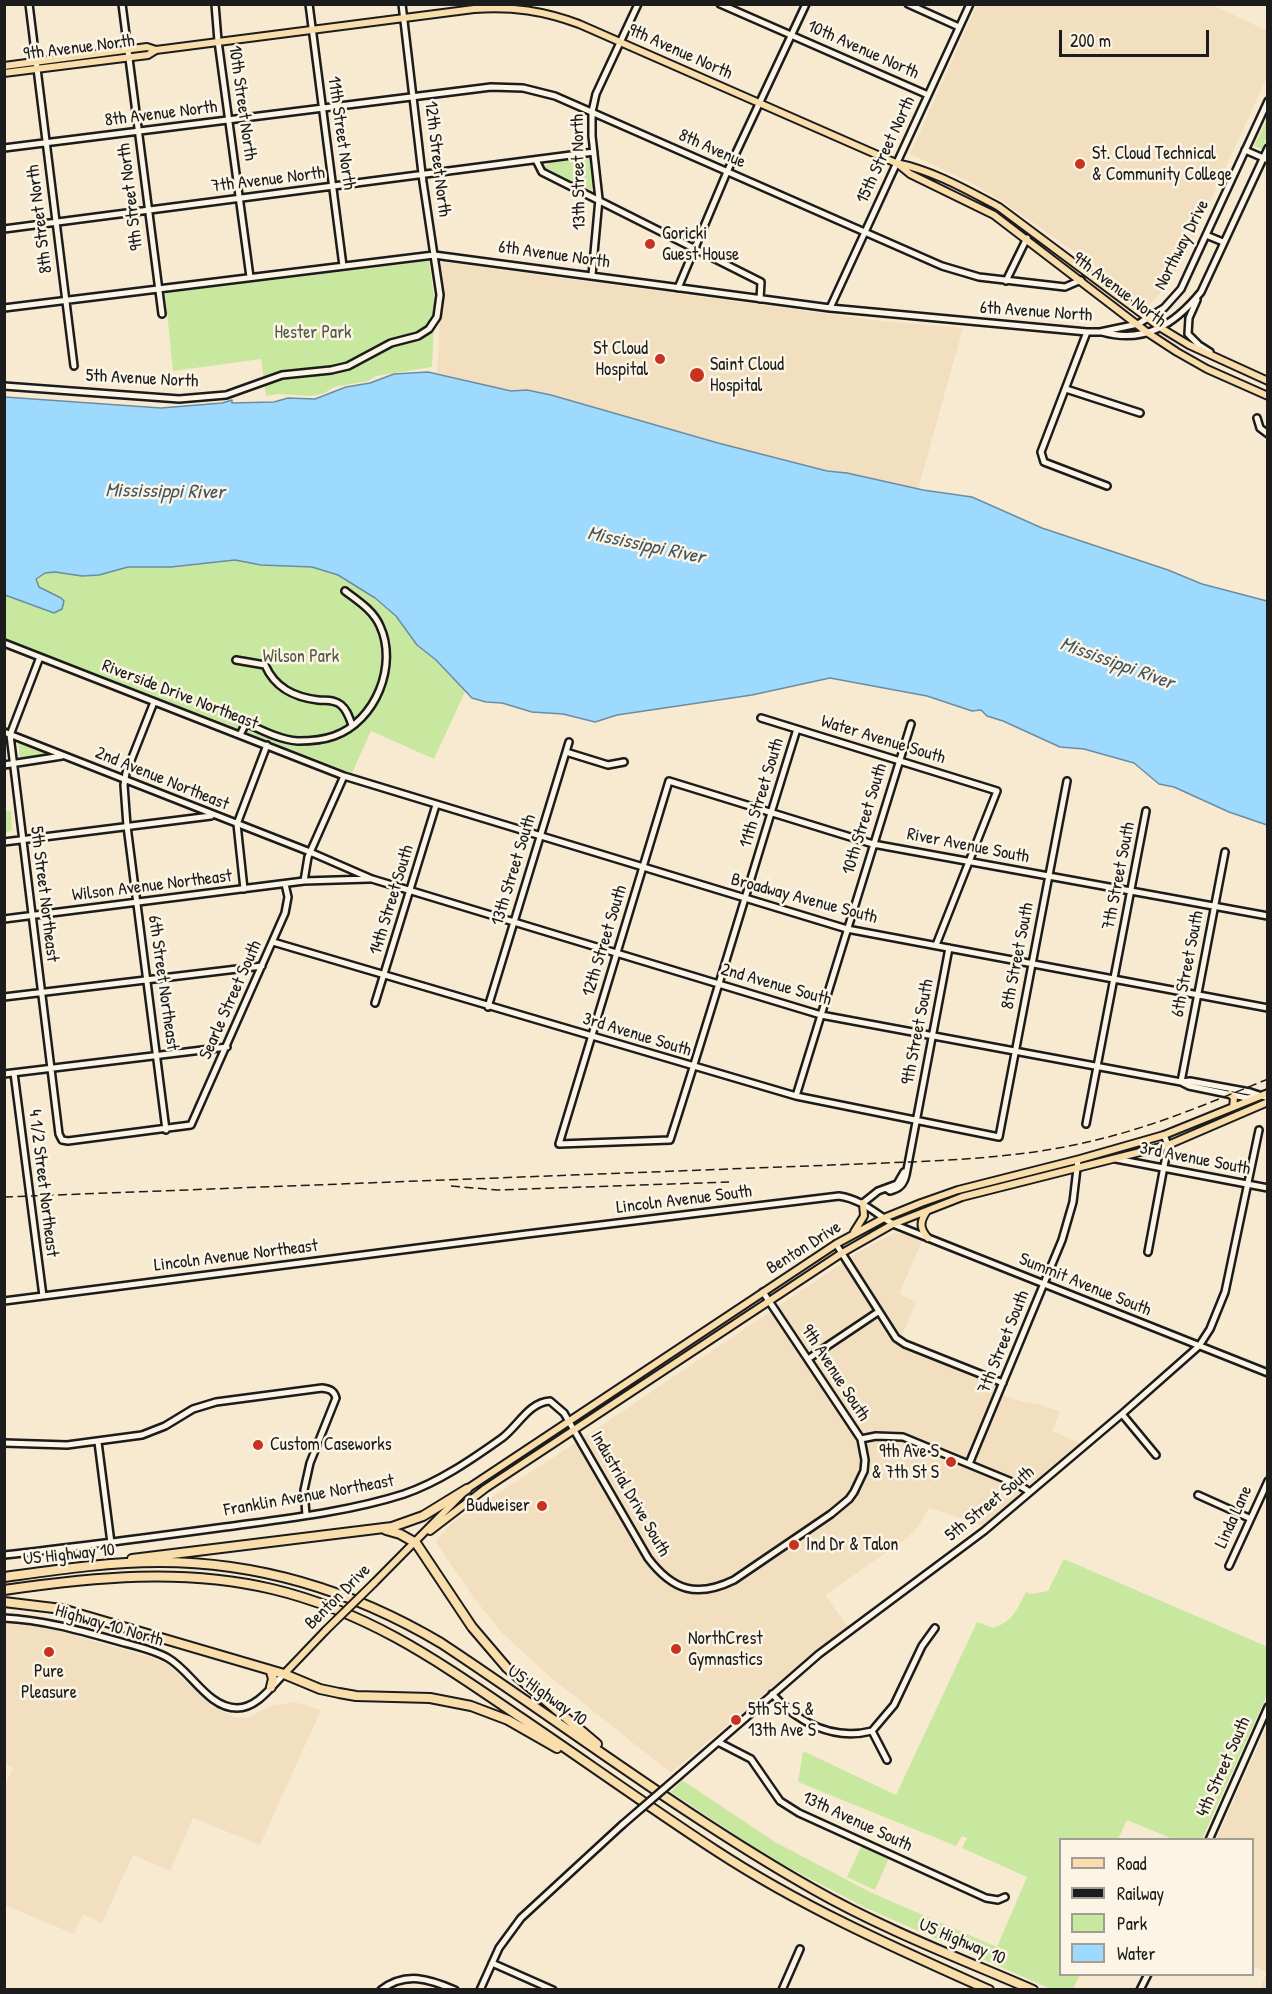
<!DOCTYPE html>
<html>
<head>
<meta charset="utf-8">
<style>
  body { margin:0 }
  #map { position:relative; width:1272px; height:1994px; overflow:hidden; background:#f8ead1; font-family:"Patrick Hand",sans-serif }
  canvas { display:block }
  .frame { position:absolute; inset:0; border:6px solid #1c1c1c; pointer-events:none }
  .legend { position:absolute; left:1059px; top:1838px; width:195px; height:138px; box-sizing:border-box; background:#fcf5e5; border:2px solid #a29e95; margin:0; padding:8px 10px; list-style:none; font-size:18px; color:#1c1c1c }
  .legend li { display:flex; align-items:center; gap:12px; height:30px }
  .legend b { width:30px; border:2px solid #a29e95 }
  .scale { position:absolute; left:1059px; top:30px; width:150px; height:27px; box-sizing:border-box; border:3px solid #1c1c1c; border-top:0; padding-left:8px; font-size:18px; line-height:21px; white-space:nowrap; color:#1c1c1c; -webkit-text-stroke:4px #fcf5e5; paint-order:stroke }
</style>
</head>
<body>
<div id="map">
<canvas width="1272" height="1994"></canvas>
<div class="frame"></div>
<ul class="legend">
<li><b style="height:8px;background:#f9deab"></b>Road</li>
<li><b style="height:8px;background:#1c1c1c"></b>Railway</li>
<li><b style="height:16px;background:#c8e8a0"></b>Park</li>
<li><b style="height:16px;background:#9ed9fe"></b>Water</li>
</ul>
<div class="scale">200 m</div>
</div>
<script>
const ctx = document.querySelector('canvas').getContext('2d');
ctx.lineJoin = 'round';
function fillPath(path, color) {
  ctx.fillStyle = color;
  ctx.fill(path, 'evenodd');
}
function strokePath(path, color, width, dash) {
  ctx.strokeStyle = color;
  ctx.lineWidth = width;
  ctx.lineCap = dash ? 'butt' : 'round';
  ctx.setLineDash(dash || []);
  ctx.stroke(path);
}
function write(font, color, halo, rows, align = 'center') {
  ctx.font = font + ' "Patrick Hand",sans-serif';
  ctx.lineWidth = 5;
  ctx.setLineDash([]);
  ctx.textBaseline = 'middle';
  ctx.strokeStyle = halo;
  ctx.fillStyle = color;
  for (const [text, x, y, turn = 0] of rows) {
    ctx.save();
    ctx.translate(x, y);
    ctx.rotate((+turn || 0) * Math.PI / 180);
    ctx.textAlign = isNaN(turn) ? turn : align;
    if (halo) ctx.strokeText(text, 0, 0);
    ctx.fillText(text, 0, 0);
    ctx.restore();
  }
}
fillPath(new Path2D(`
  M977 5H1213L1267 31V77L1185 256 1167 286 1149 305 1143 303 1095 266 1002 201 970 182 910 154Z
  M443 262 881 321 963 328 918 489 847 473 827 471 718 443 536 391H511L437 373 440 321 444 300 439 268Z
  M894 1233 910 1235 922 1241 899 1294 916 1302 902 1336 907 1340 1009 1380 1003 1395 1023 1402 1038 1404 1060 1412 1052 1431 1080 1443 983 1526 929 1508 918 1527 907 1538 825 1595 848 1627 804 1660 671 1773 549 1676 502 1633 472 1595 437 1544V1539L453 1522 568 1448 857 1253Z
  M5 1624 37 1625 153 1658 170 1666 211 1705 234 1717 247 1718 271 1706 294 1702 321 1710 260 1845 193 1818 170 1871 133 1855 102 1923 83 1914 74 1934 5 1905V1787L13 1767 5 1763Z
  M1267 1726V1989H1260L1267 1972 1253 1966 1252 1840H1216Z`), '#f1dfc0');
fillPath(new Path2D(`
  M1267 119V135L1262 149 1254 146Z
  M589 158 592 160 594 187 591 190 547 171 545 168 548 163Z
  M429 261 435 303 432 367 376 376 368 381 334 387 323 394 310 396 278 394 266 396 261 359 173 371 165 293Z
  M235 560 261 565 312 567 338 575 360 588 396 616 417 645 436 660 465 692 434 759 371 731 352 773 5 639 4 595 54 613 64 602 61 597 39 587 36 579 45 573 55 572 82 576 99 575 128 567H171Z
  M18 742 51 755 20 759Z
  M5 811H11L12 830 5 833Z
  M1064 1559 1268 1647 1267 1695 1202 1839H1173L1127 1820 1118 1839 1060 1840V1974L1080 1975 1073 1989H1051L866 1908 765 1855 671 1792 682 1780 775 1842 872 1893 997 1947 1027 1877 962 1848 967 1838 962 1836 956 1846 798 1782 803 1751 896 1795 977 1622 993 1628C1014 1621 1016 1610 1026 1592L1031 1594 1048 1591Z
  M862 1845 889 1858 875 1890 847 1877Z`), '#c8e8a0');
const water = new Path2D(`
  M428 372 511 391 527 390 551 395 718 443 827 471 847 473 923 490 972 497 1042 528 1168 570 1202 584 1267 601V825L1229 812 1174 787 1159 784 1134 763 1084 749 1060 747 1003 721 987 716 981 710 972 711 927 696 830 678 752 695 617 715 595 722 563 714 532 712 502 703 486 702 472 698 436 660 417 645 396 616 375 598 338 575 312 567 261 565 235 560 171 567H128L99 575 82 576 55 572 45 573 36 579 39 587 61 598 64 601 62 609 54 613 5 595V397L161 408 222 403 232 400V403L274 402 288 398 315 399 346 387 370 383 394 374Z`);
fillPath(water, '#9ed9fe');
strokePath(water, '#6a8da4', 1.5);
const minor = new Path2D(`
  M29 4 74 366
  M122 4 162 314
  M215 4 218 41 250 277
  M309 4 343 266
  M720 4 928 95
  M908 4 959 27
  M4 148 491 87 523 88 555 96 942 266 979 277 1065 287 1081 280
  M1245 150 1268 160
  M536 160 542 172 761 282 760 299
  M4 229 594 152
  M1206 235 1223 242
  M592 275 599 199 592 136V112L596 94 638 4
  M1006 281 1027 238
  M678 288 727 172 806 4
  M1197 300 1189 318 1188 334 1199 345 1210 352
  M4 308 434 255 830 308 1087 332H1100L1138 324 1164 308 1181 289 1268 101
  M830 308 970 4
  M1087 332 1041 452 1044 462 1107 486
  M1102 332C1144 344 1174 325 1201 292L1268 148
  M4 386 179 399 226 395 282 375 331 370 348 366 391 343 418 336 429 329 437 317 440 295 423 182 402 4
  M1066 389 1140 413
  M1257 418 1260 428 1268 434
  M4 643 344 776 847 929 1268 1008
  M40 657 10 735 59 1134 62 1140 68 1141 191 1125 285 913 288 897 285 884
  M236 660 265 665C275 688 294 697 318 700 326 701 334 699 341 705 347 710 349 717 352 725
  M154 702 126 773 124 785 127 826 166 1130
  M761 718 997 791 936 945
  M797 729C754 866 714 1004 670 1140L559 1144 669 781 873 844 1268 916
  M4 732 310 852 372 879 821 1015 1181 1082 1190 1081 1250 1092 1268 1098
  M240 735 246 723C261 730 281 740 298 741 309 741 323 740 334 736 376 721 398 665 380 626 373 610 358 601 345 591
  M566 752 608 765 624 762
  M4 765 62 756
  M4 842 211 816
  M304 881 308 857 344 776
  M244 889 237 824 267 745
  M4 919 304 881 369 879
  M273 942 796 1096 999 1137 1067 781
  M4 997 262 966
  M375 1003 436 805
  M488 1007 569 742
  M14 1073 43 1296
  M4 1074 227 1047
  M1181 1082 1225 852
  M1183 1083 1189 1086 1247 1098 1255 1097
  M796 1096 911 724
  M1086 1124 1146 811
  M1116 1159 1268 1188
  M887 1189 890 1191C900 1189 904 1184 906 1175L949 948
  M863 1203 878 1191 897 1184 904 1172
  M836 1244 896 1338 905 1344 1003 1383
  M1148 1252 1168 1145 1164 1135
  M4 1301 527 1234 839 1196C861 1199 875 1213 893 1224L1268 1373
  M808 1359 878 1312
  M1122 1414 1156 1455
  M861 1439 876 1436 903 1437 1017 1484 1030 1492
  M98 1442 111 1543
  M4 1443 67 1445 142 1435 165 1426 193 1409 216 1402 322 1388C329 1389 334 1390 336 1398L310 1463 304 1490 306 1515
  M969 1464 1062 1240 1073 1202 1078 1160
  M1198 1495 1249 1518
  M4 1555C78 1547 152 1537 225 1527 283 1519 348 1512 404 1494 439 1482 471 1460 502 1438 518 1426 529 1402 550 1401L564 1413 648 1558C673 1591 697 1598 734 1580L831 1514 849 1499 854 1492 864 1471 865 1460 861 1439 763 1292
  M1229 1566 1268 1481
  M4 1618C45 1620 82 1631 121 1642 136 1646 154 1650 168 1658 191 1671 208 1708 237 1708 257 1708 271 1687 284 1674
  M772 1694C798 1722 832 1741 872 1731L894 1705 922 1646 935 1628
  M872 1731 887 1760
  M718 1742 751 1759 780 1801 799 1813 986 1898 998 1900 1005 1897
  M680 1775 819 1654 984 1531 1122 1414 1199 1346 1210 1329 1225 1292 1259 1130
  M1209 1840 1268 1707
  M492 1963 553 1990
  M381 1990C406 1971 429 1979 455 1990
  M480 1990 499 1948 521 1918 622 1825
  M782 1990 800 1949
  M1140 1990 1148 1974`);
const major = new Path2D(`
  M4 66 147 47 156 50
  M4 73 148 55 156 50 474 9C512 6 544 11 579 24L896 163C932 170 967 190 999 207L1161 328 1189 345 1268 381
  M899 165 910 174 994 215 1148 333 1177 352 1207 369 1268 396
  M1230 1094 1234 1098 1233 1107
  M927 1211C920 1221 919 1228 928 1238
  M854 1232 864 1216 863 1203
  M430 1531 486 1488 842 1253 893 1224 962 1197 1168 1145 1268 1102
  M374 1583 467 1489 836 1244 884 1218 921 1203 958 1190 1080 1159 1164 1135 1268 1093
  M284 1674 326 1630`);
const highway = new Path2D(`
  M386 1530 400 1534 416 1543 472 1627 507 1668 597 1744
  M132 1559 392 1527 423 1516 467 1489
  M4 1577C55 1570 108 1562 159 1562 260 1562 355 1592 441 1643 565 1725 684 1816 813 1889 883 1929 959 1958 1033 1990
  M4 1590C94 1577 183 1568 272 1589 369 1612 439 1662 520 1717 585 1761 649 1807 715 1850 802 1907 895 1948 989 1990
  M4 1602 62 1609 284 1674 320 1689 339 1693 356 1696 430 1698 471 1706 508 1720 557 1748
  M271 1687 273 1679 271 1672`);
strokePath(minor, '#1c1c1c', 10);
strokePath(major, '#1c1c1c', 10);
strokePath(highway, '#1c1c1c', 12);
strokePath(minor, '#fcf5e5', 5);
strokePath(major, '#f9deab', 6);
strokePath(highway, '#f9deab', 8);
strokePath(new Path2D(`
  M451 1186 497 1190 729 1182
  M4 1197 910 1162C975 1159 1040 1155 1104 1138 1160 1124 1214 1101 1268 1079`), '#1c1c1c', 1.5, [9, 4.5]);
const minorBridge = new Path2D(`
  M622 1825 680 1775`);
const majorBridge = new Path2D(`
  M326 1630 374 1583`);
strokePath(minorBridge, '#1c1c1c', 10, []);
strokePath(majorBridge, '#1c1c1c', 10, []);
strokePath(minorBridge, '#fcf5e5', 5);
strokePath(majorBridge, '#f9deab', 6);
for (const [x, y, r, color] of [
  [1080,164,6,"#c8321e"],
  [650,244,6,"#c8321e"],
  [660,359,6,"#c8321e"],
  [697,375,8,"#c8321e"],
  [258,1445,6,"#c8321e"],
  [951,1462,6,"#c8321e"],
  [542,1506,6,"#c8321e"],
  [794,1545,6,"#c8321e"],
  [676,1649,6,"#c8321e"],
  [49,1652,6,"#c8321e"],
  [736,1720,6,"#c8321e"]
]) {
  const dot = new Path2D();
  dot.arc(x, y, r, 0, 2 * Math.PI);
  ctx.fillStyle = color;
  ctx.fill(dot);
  strokePath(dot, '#fcf5e5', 2);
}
write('18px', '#1c1c1c', '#fcf5e5', [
  ["9th Avenue North",79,48,-7],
  ["10th Avenue North",863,50,24],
  ["9th Avenue North",680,52,24],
  ["10th Street North",242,103,82],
  ["8th Avenue North",161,114,-7],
  ["11th Street North",341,133,82],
  ["8th Avenue",712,149,24],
  ["15th Street North",886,150,-65],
  ["12th Street North",437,159,83],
  ["13th Street North",579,172,-91],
  ["7th Avenue North",268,180,-7],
  ["9th Street North",131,197,-97],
  ["8th Street North",40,219,-97],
  ["Northway Drive",1182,245,-63],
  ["6th Avenue North",554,255,8],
  ["9th Avenue North",1119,290,37],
  ["6th Avenue North",1036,312,4],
  ["5th Avenue North",142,379,3],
  ["Riverside Drive Northeast",180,695,21],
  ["Water Avenue South",883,740,17],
  ["2nd Avenue Northeast",162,779,22],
  ["11th Street South",762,793,-73],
  ["10th Street South",865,819,-73],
  ["River Avenue South",968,846,11],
  ["13th Street South",514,870,-73],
  ["7th Street South",1119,876,-79],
  ["Wilson Avenue Northeast",152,886,-7],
  ["5th Street Northeast",44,894,83],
  ["Broadway Avenue South",804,899,15],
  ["14th Street South",392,900,-73],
  ["12th Street South",605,941,-73],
  ["8th Street South",1018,956,-79],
  ["6th Street South",1188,964,-79],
  ["6th Street Northeast",163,983,82],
  ["2nd Avenue South",776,985,16],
  ["Searle Street South",231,1000,-66],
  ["9th Street South",918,1032,-79],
  ["3rd Avenue South",637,1035,17],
  ["3rd Avenue South",1195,1159,11],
  ["4 1/2 Street Northeast",43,1183,83],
  ["Lincoln Avenue South",684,1200,-7],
  ["Benton Drive",804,1248,-32],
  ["Lincoln Avenue Northeast",236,1256,-7],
  ["Summit Avenue South",1085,1285,22],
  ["7th Street South",1004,1342,-68],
  ["9th Avenue South",835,1373,57],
  ["Industrial Drive South",630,1494,60],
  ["Franklin Avenue Northeast",309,1496,-10],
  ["5th Street South",990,1504,-39],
  ["Linda Lane",1234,1517,-66],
  ["US Highway 10",69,1555,-6],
  ["Benton Drive",338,1597,-45],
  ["Highway 10 North",109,1626,16],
  ["US Highway 10",547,1696,35],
  ["4th Street South",1224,1767,-66],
  ["13th Avenue South",857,1822,25],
  ["US Highway 10",962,1942,23]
]);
write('18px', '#1c1c1c', '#fcf5e5', [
  ["St. Cloud Technical",1092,154],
  ["& Community College",1092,175],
  ["Goricki",662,234],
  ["Guest House",662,255],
  ["St Cloud",648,349,"right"],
  ["Hospital",648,370,"right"],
  ["Saint Cloud",710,365],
  ["Hospital",710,386],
  ["Custom Caseworks",270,1445],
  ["9th Ave S",939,1452,"right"],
  ["& 7th St S",939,1473,"right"],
  ["Budweiser",530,1506,"right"],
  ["Ind Dr & Talon",806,1545],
  ["NorthCrest",688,1639],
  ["Gymnastics",688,1660],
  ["Pure",49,1672,"center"],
  ["Pleasure",49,1693,"center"],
  ["5th St S &",748,1710],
  ["13th Ave S",748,1731]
], 'left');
write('18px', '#505944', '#fcf5e5', [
  ["Hester Park",313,333],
  ["Wilson Park",301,657]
]);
write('italic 20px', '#435560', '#fcf5e5', [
  ["Mississippi River",165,492,1],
  ["Mississippi River",646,546,12],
  ["Mississippi River",1117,664,20]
]);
</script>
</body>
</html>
